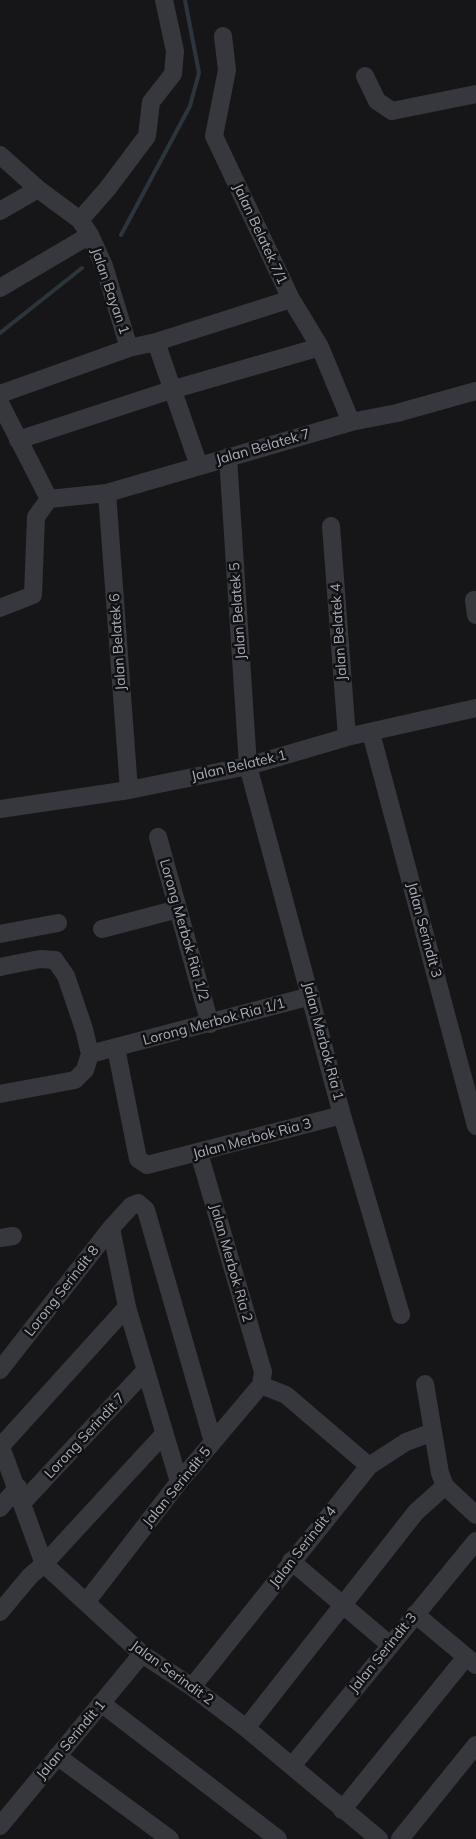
<!DOCTYPE html>
<html>
<head>
<meta charset="utf-8">
<style>
  body { margin:0 }
  canvas { display:block; background:#161618 }
</style>
</head>
<body>
<canvas width="476" height="1839"></canvas>
<script>
const ctx = document.querySelector('canvas').getContext('2d');
ctx.lineJoin = 'round';
function strokePath(path, color, width, dash) {
  ctx.strokeStyle = color;
  ctx.lineWidth = width;
  ctx.lineCap = dash ? 'butt' : 'round';
  ctx.setLineDash(dash || []);
  ctx.stroke(path);
}
function write(font, color, halo, rows, align = 'center') {
  ctx.font = font + ' Mulish,sans-serif';
  ctx.lineWidth = 5;
  ctx.setLineDash([]);
  ctx.textBaseline = 'middle';
  ctx.strokeStyle = halo;
  ctx.fillStyle = color;
  for (const [text, x, y, turn = 0] of rows) {
    ctx.save();
    ctx.translate(x, y);
    ctx.rotate((+turn || 0) * Math.PI / 180);
    ctx.textAlign = isNaN(turn) ? turn : align;
    if (halo) ctx.strokeText(text, 0, 0);
    ctx.fillText(text, 0, 0);
    ctx.restore();
  }
}
strokePath(new Path2D(`
  M121 235 190 106 199 73 185 0
  M0 333 82 268`), '#2c353c', 4);
strokePath(new Path2D(`
  M223 36 227 70 214 136 291 299 320 347 351 422
  M365 76 377 101 392 111 476 94
  M0 155 38 189 80 220 90 235 104 266 129 348
  M0 211 38 189
  M80 220 108 188 147 136 151 102 173 74 175 51 164 0
  M0 288 90 235
  M156 342 199 466
  M0 394 129 348 156 342 291 299
  M0 403 49 499
  M18 440 171 390 320 347
  M228 457 248 766 342 1115 401 1315
  M107 493 129 790
  M49 499 107 493 351 422 397 413 476 391
  M331 526 347 737
  M474 600 476 615
  M0 608 33 595 36 517 49 499
  M371 733 476 1126
  M0 809 129 790 248 766 347 737 476 708
  M158 837 210 1024
  M102 929 178 909
  M0 934 58 923
  M0 967 40 959 55 960 66 976 84 1029 90 1054 85 1070 75 1080 0 1094
  M116 1048 138 1159 147 1165 342 1115
  M90 1054 311 996
  M111 1228 131 1206 138 1203 146 1210 213 1442
  M0 1238 13 1236
  M0 1370 111 1228 127 1307 179 1482
  M425 1384 440 1473 445 1486 476 1515
  M261 1385 286 1395 369 1466
  M0 1444 44 1564 142 1654 192 1687 246 1728 379 1839
  M1 1446 127 1307
  M23 1502 146 1370
  M0 1508 18 1487
  M291 1561 389 1644
  M87 1601 179 1482 261 1385 263 1372 199 1153
  M0 1612 30 1576 44 1564 164 1434
  M415 1614 476 1665
  M192 1687 369 1466 406 1442 433 1432
  M101 1703 278 1839
  M246 1728 416 1512 445 1486
  M57 1756 170 1839
  M292 1766 476 1541
  M342 1810 466 1657
  M0 1826 142 1654
  M400 1839 476 1745`), '#37383d', 18);
write('14px', '#a8adb8', '#111113', [
  ["Jalan Belatek 7/1",260,234,65],
  ["Jalan Bayan 1",110,291,71],
  ["Jalan Belatek 7",263,447,-16],
  ["Jalan Belatek 5",238,611,-94],
  ["Jalan Belatek 4",339,632,-94],
  ["Jalan Belatek 6",118,642,-94],
  ["Jalan Belatek 1",239,766,-13],
  ["Lorong Merbok Ria 1/2",184,930,74],
  ["Jalan Serindit 3",424,930,75],
  ["Lorong Merbok Ria 1/1",214,1022,-15],
  ["Jalan Merbok Ria 1",323,1041,75],
  ["Jalan Merbok Ria 3",252,1139,-15],
  ["Jalan Merbok Ria 2",231,1263,74],
  ["Lorong Serindit 8",62,1291,-52],
  ["Lorong Serindit 7",85,1436,-47],
  ["Jalan Serindit 5",177,1487,-51],
  ["Jalan Serindit 4",303,1547,-52],
  ["Jalan Serindit 3",383,1653,-51],
  ["Jalan Serindit 2",172,1673,36],
  ["Jalan Serindit 1",71,1740,-50]
]);
</script>
</body>
</html>
